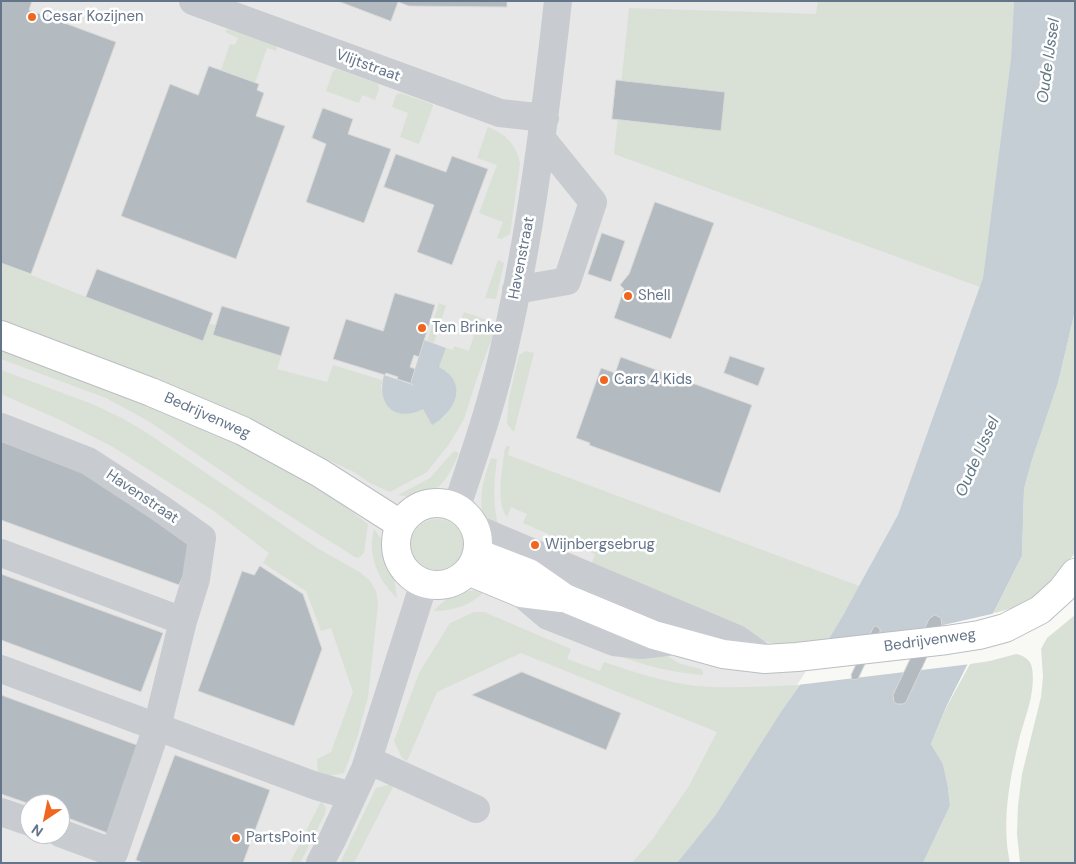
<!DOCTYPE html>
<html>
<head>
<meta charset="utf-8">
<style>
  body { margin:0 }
  #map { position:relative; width:1076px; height:864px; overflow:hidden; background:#f8f8f5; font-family:"DM Sans",sans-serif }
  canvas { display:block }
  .frame { position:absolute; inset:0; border:2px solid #657589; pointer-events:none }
  .north { position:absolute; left:20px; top:794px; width:50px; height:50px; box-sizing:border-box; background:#fff; border:1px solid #c1c8d0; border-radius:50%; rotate:214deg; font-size:14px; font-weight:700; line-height:20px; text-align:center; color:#657589 }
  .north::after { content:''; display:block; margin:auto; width:18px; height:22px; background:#f0661e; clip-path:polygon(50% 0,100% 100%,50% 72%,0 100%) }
</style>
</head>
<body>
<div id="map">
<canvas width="1076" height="864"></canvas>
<div class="frame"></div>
<div class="north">N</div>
</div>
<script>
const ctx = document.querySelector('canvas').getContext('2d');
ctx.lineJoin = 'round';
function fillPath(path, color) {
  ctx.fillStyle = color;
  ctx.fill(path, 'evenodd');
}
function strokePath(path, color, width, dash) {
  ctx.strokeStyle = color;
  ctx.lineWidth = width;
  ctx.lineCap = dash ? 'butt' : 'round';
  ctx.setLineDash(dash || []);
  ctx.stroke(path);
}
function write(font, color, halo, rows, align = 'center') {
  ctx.font = font + ' "DM Sans",sans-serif';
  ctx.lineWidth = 5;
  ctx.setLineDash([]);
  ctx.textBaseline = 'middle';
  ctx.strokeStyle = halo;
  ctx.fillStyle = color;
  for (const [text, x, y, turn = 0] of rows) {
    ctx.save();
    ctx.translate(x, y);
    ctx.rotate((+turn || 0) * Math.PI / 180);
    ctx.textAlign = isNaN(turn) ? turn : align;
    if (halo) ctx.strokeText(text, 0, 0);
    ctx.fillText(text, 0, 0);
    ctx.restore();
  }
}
fillPath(new Path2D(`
  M1 1H1015L1003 401 755 863H1ZM30 804H60V834H30Z`), '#e6e7e6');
fillPath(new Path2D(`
  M818 1H1014L1011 59 983 278 980 287 614 154 629 8 816 14Z
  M228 29 276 46 277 51 267 48 255 83 221 70 230 44 235 45 238 38 225 32Z
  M337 69 378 84 379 89 375 100 362 95 359 103 326 91 333 71Z
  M400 93 432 104 433 106 419 144 400 137 408 113 392 107 396 95Z
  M488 127C506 134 517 145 520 164L510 234 501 239 497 238 503 222 479 213 497 165 477 158Z
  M498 260 504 263 496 299 485 298Z
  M1 263 86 297 216 325 214 335 281 356 277 369 327 382 333 365 382 380 381 389 424 409 442 419C459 403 463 378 439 367L446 348 453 350 454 346 469 351 478 323 462 318 464 312 490 321 495 330 476 381 464 419 449 444 427 472 390 492 370 483 354 472 157 381 1 322Z
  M439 303 446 306 434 343 427 341Z
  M1075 311V553L1059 575 1024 605 995 613 994 612 1022 556 1024 489 1032 460 1058 383Z
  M1 346 267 454 303 475 368 524 364 553 358 558 355 557 252 492 150 422 106 398 1 359Z
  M526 351 534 353 514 432 507 424 509 398 519 355Z
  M1 370 92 404 122 418 147 433 317 548 361 573 370 581 376 591 378 604 368 697 357 738 344 773 325 777 318 774 317 759 331 752 353 692 331 628 321 631 306 591 263 563 269 553 214 511 113 447 60 420 1 394Z
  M506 446H510L508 455 859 586 829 639 798 643 777 644 768 642 743 634 589 572 595 554 523 523 527 514 511 507 507 517C495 502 503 469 504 452Z
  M454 451 459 453C447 482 433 503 398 495L430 478Z
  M491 458 497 459C494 482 492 505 499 528L483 519C479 494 483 481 491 458Z
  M409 547a28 28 0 1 1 56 0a28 28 0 1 1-56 0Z
  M374 529 384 543 387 558 394 577 397 598C378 580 367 555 374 529Z
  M477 590 485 591C471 605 454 611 434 611 447 596 457 592 477 590Z
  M474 612H484L571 649 567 659 600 671 604 662C634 672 664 682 696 686 731 689 765 686 799 685L715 816 677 863H632L652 840 689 786 717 732 521 653 437 692 407 761 402 758 394 741 419 673 450 623Z
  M1075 615V863H1020L1017 834 1018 805 1022 774 1041 697 1043 676 1041 649 1047 638Z
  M612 648 668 656 678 663 701 669 703 672V675C667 672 644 665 610 653Z
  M1016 654C1023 655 1031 660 1032 668 1036 690 1026 715 1020 736 1010 777 1001 821 1010 863H923L950 806 948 787 943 764 931 744 947 706 970 664 990 661Z
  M391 784 394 785 354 863H340L376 788Z
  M321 801 326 808 325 814 300 863H290Z`), '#d9e1d6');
fillPath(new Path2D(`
  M1014 1H1075V311L1058 383 1032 460 1024 489 1022 556 947 705 931 744 943 764 948 787 950 806 923 863H677L715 816 781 712 811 669 842 617 898 515 983 278 1011 59Z
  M424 340 446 348 439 367C469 382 456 412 432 425L423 409C395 423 376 405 384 375L413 385 411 382Z`), '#c4ced4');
fillPath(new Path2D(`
  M996 613 971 664 797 685 826 640 939 626Z`), '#f8f8f5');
const building = new Path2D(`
  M1 1H32L29 10 116 42 31 274 1 263Z
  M338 1H507V7L409 6 398 2 391 21Z
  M209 66 259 84 257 90 264 93 256 116 285 126 236 259 121 216 170 84 198 95Z
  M616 80 725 92 721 131 612 119Z
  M323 108 353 119 348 134 391 149 364 223 306 202 326 144 312 138Z
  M396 154 446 172 452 156 488 169 452 265 417 252 434 205 384 187Z
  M655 202 714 223 671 339 614 318 624 289 620 285 629 274Z
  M602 233 625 241 611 282 588 274Z
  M97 269 213 313 203 341 86 297Z
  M395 293 435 305 419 357 414 355 410 367 415 369 411 382 413 385H412L410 383 397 379 398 377 386 373 385 375 333 359 346 319 383 331Z
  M222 306 290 327 281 356 213 335Z
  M730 356 765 368 758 386 724 373Z
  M621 357 752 405 720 493 589 445 590 443 576 438 601 368 615 373Z
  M1 438 87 470 198 540 179 585 1 520Z
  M260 566 303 594 322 649 294 726 198 691 242 571 254 575Z
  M1 574 163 633 141 692 1 640Z
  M935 615 941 618 942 625 906 702 903 704H897L894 702 893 695 929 619Z
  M876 626 880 629V632L858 679 852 680 851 675 873 628Z
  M522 672 621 713 606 750 472 695Z
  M1 695 145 748 113 835 60 815V804H30L1 794Z
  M175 755 270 790 243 863H143L136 860Z`);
fillPath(building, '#b3bac0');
strokePath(building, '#dadad8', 1);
const major = new Path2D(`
  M1 335 151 392 243 431 320 473 400 524
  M396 544a41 41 0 1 1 82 0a41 41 0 1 1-82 0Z
  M477 553 529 573 565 598 654 635 723 654 765 659 797 657 947 640 979 635 1005 628 1040 610 1062 590 1075 573
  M468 571 521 593 561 598`);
strokePath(major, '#bbbec3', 30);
strokePath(new Path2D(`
  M193 1 500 113 545 118
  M516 290 567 281 593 202 542 139
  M1 427 88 461 160 508 202 538 196 579 183 621 157 727 114 853 60 833
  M456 509C474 455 493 401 505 345 531 232 545 117 558 1
  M474 528 737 639 765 659
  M1 553 183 621
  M521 593 548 616 614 642 641 645 675 641
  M1 669 316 786 352 796
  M368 760 476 809
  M1 812 30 822
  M320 863 332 840 365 769 424 583`), '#c8cbcf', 28);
strokePath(major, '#fff', 28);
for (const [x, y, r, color] of [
  [32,17,5,"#f0661e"],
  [628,296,5,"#f0661e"],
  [422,328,5,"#f0661e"],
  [604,380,5,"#f0661e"],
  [535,545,5,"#f0661e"],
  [236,838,5,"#f0661e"]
]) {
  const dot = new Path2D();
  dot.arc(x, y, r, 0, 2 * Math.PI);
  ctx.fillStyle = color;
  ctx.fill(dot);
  strokePath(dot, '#fff', 2);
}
write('15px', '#657589', '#fff', [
  ["Cesar Kozijnen",42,17],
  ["Shell",638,296],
  ["Ten Brinke",432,328],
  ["Cars 4 Kids",614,380],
  ["Wijnbergsebrug",545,545],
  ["PartsPoint",246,838]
], 'left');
write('15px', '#657589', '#fff', [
  ["Vlijtstraat",368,66,20],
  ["Havenstraat",522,258,-79],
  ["Bedrijvenweg",207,416,24],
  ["Havenstraat",142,497,34],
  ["Bedrijvenweg",930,641,-8]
]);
write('italic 16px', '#617784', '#fff', [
  ["Oude IJssel",1049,61,-82],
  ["Oude IJssel",978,457,-66]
]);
</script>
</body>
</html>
